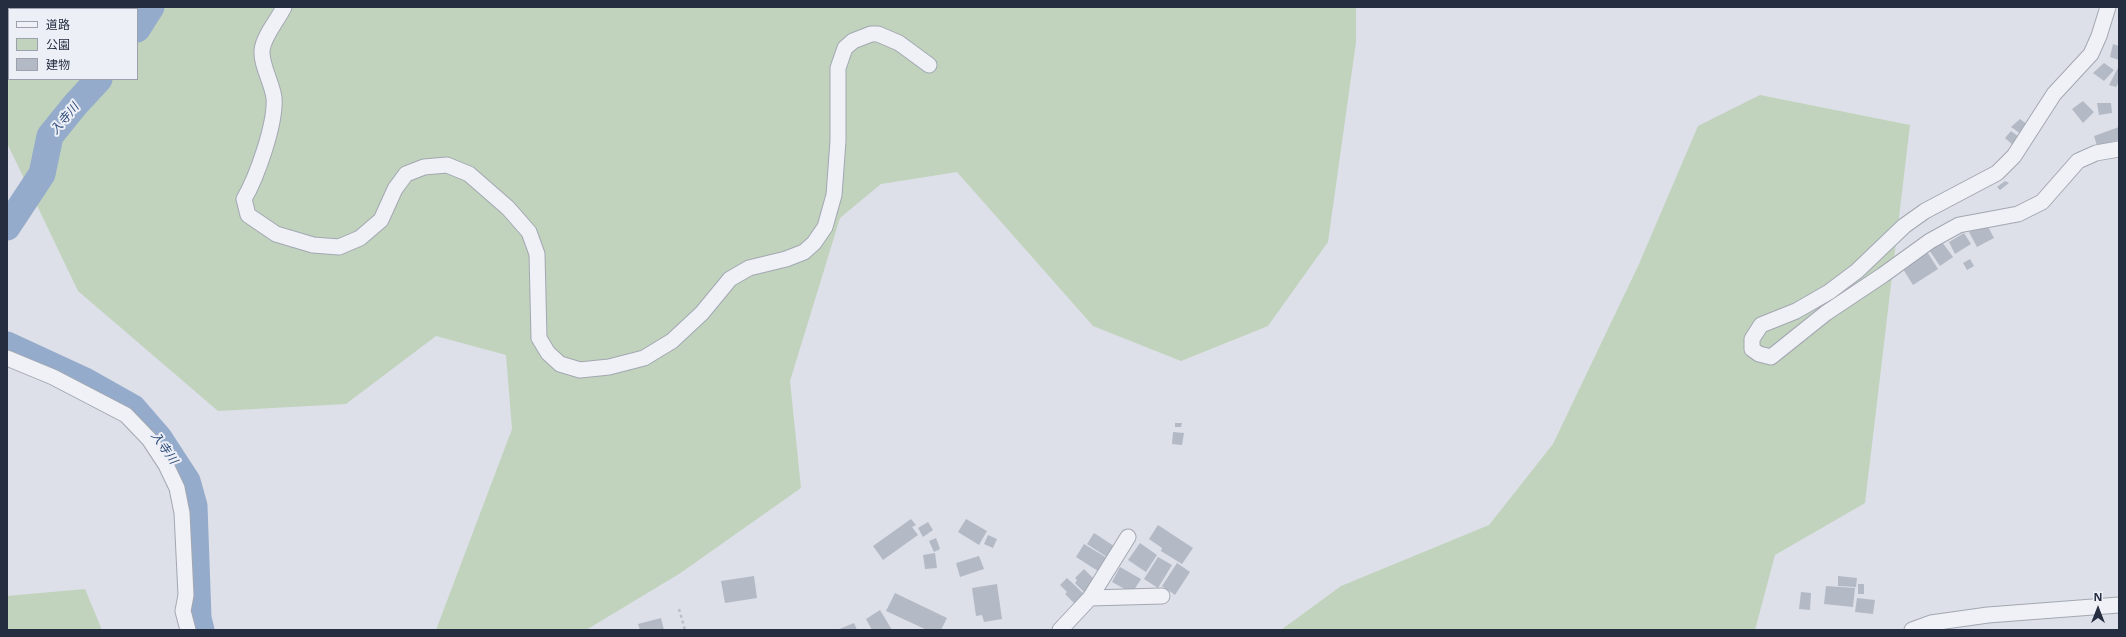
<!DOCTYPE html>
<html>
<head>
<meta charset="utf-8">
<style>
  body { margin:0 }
  #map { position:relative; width:2126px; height:637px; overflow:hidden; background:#dde0e8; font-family:"Noto Sans","Noto Sans JP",sans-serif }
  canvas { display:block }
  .frame { position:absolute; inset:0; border:8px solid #252d40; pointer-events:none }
  .legend { position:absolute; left:8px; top:8px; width:130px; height:72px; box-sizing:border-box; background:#eceff6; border:1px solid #9ca1ad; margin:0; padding:5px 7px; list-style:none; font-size:12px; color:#252d40 }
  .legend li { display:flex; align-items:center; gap:8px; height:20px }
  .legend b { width:20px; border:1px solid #9ca1ad }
  .north { position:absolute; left:2078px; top:589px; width:40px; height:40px; -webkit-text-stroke:3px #eceff6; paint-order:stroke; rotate:0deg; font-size:11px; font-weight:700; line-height:16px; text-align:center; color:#252d40 }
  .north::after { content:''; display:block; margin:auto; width:14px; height:18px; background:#252d40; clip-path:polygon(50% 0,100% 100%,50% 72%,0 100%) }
</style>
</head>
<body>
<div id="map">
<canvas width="2126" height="637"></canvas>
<div class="frame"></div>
<ul class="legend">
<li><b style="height:5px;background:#f0f1f6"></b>道路</li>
<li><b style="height:11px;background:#c1d3bd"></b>公園</li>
<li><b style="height:11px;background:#b3b9c5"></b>建物</li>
</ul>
<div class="north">N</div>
</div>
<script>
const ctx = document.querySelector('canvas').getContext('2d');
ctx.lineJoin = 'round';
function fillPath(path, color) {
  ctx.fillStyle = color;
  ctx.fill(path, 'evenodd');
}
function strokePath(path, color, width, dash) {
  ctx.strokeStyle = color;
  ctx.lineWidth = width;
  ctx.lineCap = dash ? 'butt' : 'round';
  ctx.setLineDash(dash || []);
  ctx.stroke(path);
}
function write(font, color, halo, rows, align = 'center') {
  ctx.font = font + ' "Noto Sans","Noto Sans JP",sans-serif';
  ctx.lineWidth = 4;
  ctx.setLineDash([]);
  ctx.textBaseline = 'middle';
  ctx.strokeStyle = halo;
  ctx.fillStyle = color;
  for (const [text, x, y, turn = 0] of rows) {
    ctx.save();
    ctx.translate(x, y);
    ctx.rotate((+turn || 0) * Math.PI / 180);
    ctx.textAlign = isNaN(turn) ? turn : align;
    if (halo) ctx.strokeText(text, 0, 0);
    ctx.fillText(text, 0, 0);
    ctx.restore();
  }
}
fillPath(new Path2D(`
  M7 7H1356V42L1328 242 1268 326 1181 361 1093 326 957 172 881 184 840 218 790 381 801 488 679 574 586 630H436L512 429 506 355 436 336 346 404 218 411 78 291 7 143ZM9 9H137V79H9Z
  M1760 95 1910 125 1865 503 1775 555 1755 630H1281L1341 586 1489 525 1553 444 1639 264 1698 126Z
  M85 589 102 630H7V596Z`), '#c1d3bd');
strokePath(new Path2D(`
  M137 29 151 7
  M7 227 42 174 50 136 75 105 99 79
  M7 345 85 381 133 408 159 438 187 481 194 506 198 618 201 630`), '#94abcb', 27);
fillPath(new Path2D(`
  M2113 44 2119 46V60L2110 57Z
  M2104 63 2114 70 2104 81 2093 73Z
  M2119 66V82L2116 87 2109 85Z
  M2083 101 2094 112 2083 123 2072 109Z
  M2097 103H2111L2112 113 2099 115Z
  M2020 119 2028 125 2021 134 2011 127Z
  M2119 127V140L2097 146 2094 136Z
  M2011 131 2019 137 2014 146 2005 138Z
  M2005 181 2009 183 2000 190 1997 187Z
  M1986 223 1994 238 1977 247 1969 232Z
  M1964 233 1971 244 1955 254 1949 242Z
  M1942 242 1953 257 1940 266 1929 250Z
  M1928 253 1938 269 1913 285 1903 269Z
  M1970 259 1974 266 1967 270 1963 263Z
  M1175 423H1182L1181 427H1175Z
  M1173 432 1184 433 1182 445 1172 444Z
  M911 519 916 525 912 527 918 535 883 560 873 546Z
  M966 519 987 531 979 545 958 532Z
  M928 522 933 530 923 537 918 528Z
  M1158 525 1193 548 1182 564 1161 551 1162 548 1149 539Z
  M1094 533 1117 548 1110 559 1087 544Z
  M988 535 997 539 993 548 984 544Z
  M936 538 940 549 934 552 929 541Z
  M1140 543 1157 555 1146 572 1128 560Z
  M1084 544 1112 561 1106 570 1101 566 1098 571 1076 557Z
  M935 553 937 568 925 569 923 555Z
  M979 556 984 569 960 577 956 563Z
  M1158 557 1172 565 1158 588 1144 579Z
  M1177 563 1190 572 1175 595 1162 586Z
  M1120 567 1141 579 1132 593 1112 582Z
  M1084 569 1098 583 1086 594 1075 583 1077 580 1075 578Z
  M754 576 757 598 725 603 721 581Z
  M1838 576 1857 578 1856 587 1838 586Z
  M1067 578 1085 595 1076 605 1065 594 1067 592 1060 585Z
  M997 584 1002 619 984 622 982 615 976 616 972 588Z
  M1858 584H1864V594H1858Z
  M1826 586 1855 588 1853 607 1824 604Z
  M1801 592 1811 593 1810 610 1799 609Z
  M895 593 947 618 941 630H927L886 611Z
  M1857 598 1875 600 1873 614 1855 612Z
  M880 610 892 630H872L866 619Z
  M661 618 664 630H640L638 624Z
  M854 623 857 630H837Z`), '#b3b9c5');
const minor = new Path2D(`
  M284 7C278 20 264 35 262 50 261 66 272 82 274 98 276 123 257 177 244 199L248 215 276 234 313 245 339 247 360 238 381 220 395 189 406 174 424 167 447 165 469 174 508 208 529 232 537 254 539 338 548 353 560 364 580 370 609 367 644 358 672 341 702 313 730 279 749 268 786 259 804 252 814 243 825 227 834 195 838 141V68L845 48 853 41 871 34H878L899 43 929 65
  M2108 7 2099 36 2091 54 2054 94 2014 156 1997 173 1925 211 1904 226 1857 271 1829 292 1796 311 1761 325 1752 339V349L1759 354 1771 357 1826 313 1883 275 1930 241 1959 225 2018 214 2042 202 2078 161 2096 153 2119 149
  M57 9 62 7
  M7 45 9 43
  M7 358 53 377 126 415 149 439 166 465 177 488 182 513 186 595 183 611 188 630
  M1090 598 1128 537
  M1060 630 1090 598 1162 596
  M1912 630 1931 623 1988 615 2119 605`);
strokePath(minor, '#a2a7b2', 17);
strokePath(new Path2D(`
  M679 609 685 630`), '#bbbec7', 2.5, [3, 3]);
strokePath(minor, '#f0f1f6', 15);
write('italic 12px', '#2c4877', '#eceff6', [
  ["入寺川",65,119,-50],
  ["入寺川",164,448,55]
]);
</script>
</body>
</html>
